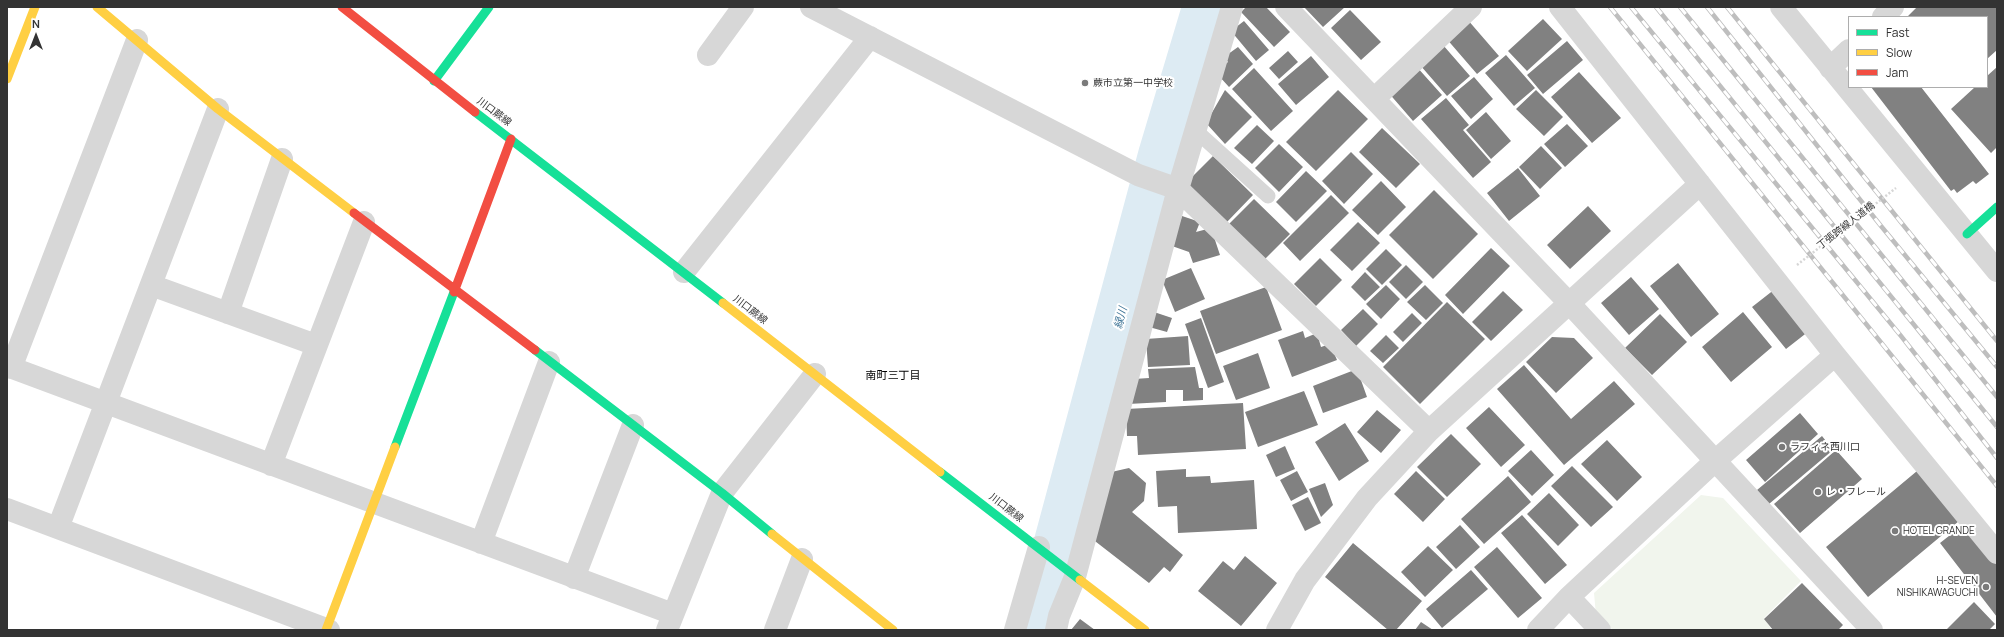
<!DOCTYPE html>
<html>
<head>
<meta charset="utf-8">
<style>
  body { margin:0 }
  #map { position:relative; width:2004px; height:637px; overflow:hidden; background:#fff; font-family:Manrope,sans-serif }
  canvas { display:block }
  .frame { position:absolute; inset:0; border:8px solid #333; pointer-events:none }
  .legend { position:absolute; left:1848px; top:16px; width:140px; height:72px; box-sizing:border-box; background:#fff; border:1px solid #adadad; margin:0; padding:5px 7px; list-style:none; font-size:12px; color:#333 }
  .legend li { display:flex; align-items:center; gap:8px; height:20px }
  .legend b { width:20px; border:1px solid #adadad }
  .north { position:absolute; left:16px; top:16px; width:40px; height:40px; -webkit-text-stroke:3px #fff; paint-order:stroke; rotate:0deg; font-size:11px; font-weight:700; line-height:16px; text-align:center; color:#333 }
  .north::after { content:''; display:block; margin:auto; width:14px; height:18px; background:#333; clip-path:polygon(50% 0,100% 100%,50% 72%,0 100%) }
</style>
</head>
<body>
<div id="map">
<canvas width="2004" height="637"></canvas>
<div class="frame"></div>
<ul class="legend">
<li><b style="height:5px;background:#16e098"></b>Fast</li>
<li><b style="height:5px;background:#ffcf43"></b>Slow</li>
<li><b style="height:5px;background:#f24e42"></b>Jam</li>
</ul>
<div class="north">N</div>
</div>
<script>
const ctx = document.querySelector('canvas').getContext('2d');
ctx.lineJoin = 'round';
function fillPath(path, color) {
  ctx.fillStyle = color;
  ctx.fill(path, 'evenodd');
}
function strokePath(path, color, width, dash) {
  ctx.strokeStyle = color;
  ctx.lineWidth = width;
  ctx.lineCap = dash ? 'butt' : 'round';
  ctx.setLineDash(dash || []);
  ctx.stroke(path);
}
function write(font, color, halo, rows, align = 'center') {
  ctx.font = font + ' Manrope,"Noto Sans JP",sans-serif';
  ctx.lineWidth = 4;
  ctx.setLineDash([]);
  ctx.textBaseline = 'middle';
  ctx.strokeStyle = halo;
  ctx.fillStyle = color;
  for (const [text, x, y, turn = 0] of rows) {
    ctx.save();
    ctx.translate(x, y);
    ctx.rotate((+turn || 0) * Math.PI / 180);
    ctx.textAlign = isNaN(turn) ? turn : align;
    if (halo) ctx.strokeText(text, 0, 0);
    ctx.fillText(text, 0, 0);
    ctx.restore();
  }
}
fillPath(new Path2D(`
  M1701 495 1723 498 1801 581 1764 618 1772 630H1613L1596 615 1594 593Z`), '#f1f5ed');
strokePath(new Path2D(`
  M1037 630 1165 154 1209 7`), '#ddebf3', 53);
fillPath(new Path2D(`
  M1246 7H1266L1290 32 1274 47 1241 12Z
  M1304 7H1345L1323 27Z
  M1917 7H1997V50L1987 59V17H1907Z
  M1350 10 1381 42 1361 60 1331 28Z
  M1467 19 1499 56 1477 74 1445 37Z
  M1543 19 1562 39 1527 71 1508 51Z
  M1244 21 1269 50 1256 61 1231 31Z
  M1567 41 1583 60 1543 94 1527 75Z
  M1443 45 1470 76 1447 96 1420 65Z
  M1238 47 1253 64 1229 87 1219 76V69L1228 62 1224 57Z
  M1288 51 1298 62 1279 79 1269 68Z
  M1506 55 1535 88 1514 106 1485 73Z
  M1311 56 1329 77 1296 105 1278 84Z
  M1416 66 1442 95 1413 121 1387 91Z
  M1997 67V147L1991 153 1951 109 1975 87H1987V76Z
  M1254 68 1293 111 1271 131 1232 89Z
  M1579 72 1621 118 1592 143 1551 97Z
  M1474 77 1493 99 1471 119 1451 96Z
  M1871 87H1921L1989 174 1976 184 1973 181 1957 193 1954 189 1951 191Z
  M1225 90 1252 117 1225 144 1206 123Z
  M1338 90 1368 119 1316 171 1286 142Z
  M1536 90 1563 117 1544 136 1516 109Z
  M1446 98 1469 125 1463 130 1491 162 1473 178 1421 119Z
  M1486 112 1511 141 1491 159 1466 130Z
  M1567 124 1588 146 1565 167 1544 144Z
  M1257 125 1274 141 1252 164 1234 148Z
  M1382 128 1420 164 1396 188 1359 152Z
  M1279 144 1303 167 1279 192 1255 168Z
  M1541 146 1562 168 1540 189 1519 167Z
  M1351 152 1373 174 1344 204 1322 181Z
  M1213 156 1253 195 1226 223 1186 183Z
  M1518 168 1540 196 1509 221 1487 193Z
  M1306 171 1327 191 1296 222 1276 202Z
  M1381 181 1406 207 1378 235 1352 210Z
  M1434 190 1478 234 1433 279 1389 235Z
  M1331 195 1349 213 1300 261 1283 243Z
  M1254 199 1290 234 1264 260 1228 225Z
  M1588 206 1611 231 1570 269 1547 245Z
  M1182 216 1200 222 1196 232 1211 228 1220 255 1193 263 1189 252 1172 246Z
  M1358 222 1380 243 1352 271 1330 250Z
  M1491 248 1510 266 1463 314 1445 295Z
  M1386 249 1402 265 1382 285 1366 269Z
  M1320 258 1342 280 1316 306 1294 284Z
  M1678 263 1719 314 1691 337 1650 286Z
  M1406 265 1423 282 1406 299 1389 282Z
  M1191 268 1205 299 1175 312 1162 280Z
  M1365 272 1380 287 1365 301 1351 287Z
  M1631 277 1659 309 1629 335 1601 303Z
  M1386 285 1400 299 1381 319 1366 304Z
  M1425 285 1443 303 1426 320 1407 302Z
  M1266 287 1282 330 1216 354 1200 311Z
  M1775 289 1809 331 1786 349 1752 307Z
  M1503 291 1523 310 1491 341 1472 322Z
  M1447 302 1485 339 1420 404 1383 367Z
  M1363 309 1378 324 1356 346 1341 330Z
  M1154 312 1172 318 1167 332 1149 327Z
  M1743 312 1772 347 1731 382 1702 347Z
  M1412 313 1422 323 1403 342 1393 332Z
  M1660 314 1687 342 1652 375 1625 348Z
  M1201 318 1224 382 1208 388 1185 324Z
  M1303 331 1305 338 1317 333 1321 347 1330 344 1337 360 1292 377 1278 340Z
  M1386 335 1399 348 1383 363 1370 351Z
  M1188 336 1190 365 1148 367 1146 339Z
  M1552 337 1574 338 1593 358 1556 393 1526 362Z
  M1258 353 1270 388 1236 400 1223 366Z
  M1524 365 1571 419 1614 381 1635 404 1564 465 1497 389Z
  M1195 367 1199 388H1203V400L1183 401V390H1166V402L1128 404 1134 379 1149 378 1148 369Z
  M1357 369 1367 397 1323 413 1313 386Z
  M1304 391 1318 425 1258 447 1245 412Z
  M1243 403 1246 449 1138 455 1137 436H1127L1126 409Z
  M1489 407 1525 445 1501 467 1466 428Z
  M1377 410 1401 430 1381 453 1357 432Z
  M1800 413 1818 434 1765 482 1746 460Z
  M1345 423 1369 461 1339 481 1315 442Z
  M1451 434 1481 464 1447 497 1417 467Z
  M1822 436 1833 450 1769 504 1757 490Z
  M1607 440 1642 477 1617 501 1581 464Z
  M1285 446 1295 469 1276 477 1266 455Z
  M1531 450 1554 475 1532 496 1508 471Z
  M1836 450 1862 479 1800 533 1774 504Z
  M1572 466 1613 507 1591 527 1551 486Z
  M1923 466 1965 516 1868 597 1826 547Z
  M1129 468 1146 483 1144 501 1132 512 1183 555 1170 572 1164 567 1149 583 1091 538 1107 473Z
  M1186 469V477L1210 476 1211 483 1254 480 1257 529 1178 533 1177 506 1158 507 1156 471Z
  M1297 471 1308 492 1291 501 1280 480Z
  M1416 471 1445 499 1423 522 1394 494Z
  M1508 476 1531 502 1484 544 1461 519Z
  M1325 483 1333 505 1321 517 1309 489Z
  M1549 493 1579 525 1558 546 1527 514Z
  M1308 497 1321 523 1305 531 1292 505Z
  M1522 515 1567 565 1545 584 1501 533Z
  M1968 521 1997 558V617L1940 543Z
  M1460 525 1480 547 1456 569 1436 547Z
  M1353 543 1422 601 1396 630H1388L1325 577Z
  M1428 546 1453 570 1425 597 1401 572Z
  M1497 547 1542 598 1518 618 1474 567Z
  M1245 556 1277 583 1241 626 1198 591 1223 561 1234 570Z
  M1471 570 1488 589 1442 628 1426 609Z
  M1802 583 1843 625 1838 630H1773L1764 619Z
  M1974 602 1995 624 1989 630H1946Z
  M1080 619 1095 630H1071Z
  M1421 622 1433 630H1415Z`), '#818181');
strokePath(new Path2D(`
  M1195 130 1268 196`), '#d7d7d7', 15);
strokePath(new Path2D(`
  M811 7 1138 175 1178 189 1429 431
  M1286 7 1569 303 1872 630
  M1560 7 1835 355 1997 553
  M1781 7 1997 271
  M1883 17 1893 7
  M708 55 743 7
  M1830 68 1849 50
  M1375 98 1471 7
  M684 272 870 37
  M151 285 316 345
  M228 313 282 159
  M7 366 673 614
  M11 368 137 40
  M271 465 364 222
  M7 509 329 630
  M58 528 218 109
  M481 543 549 362
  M574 578 633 425
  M1569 597 1600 630
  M667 630 722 493 815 374
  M775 630 802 559
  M1015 630 1039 547
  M1056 630 1059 616 1075 577 1178 189 1232 7
  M1277 630 1305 580 1367 498 1429 431 1700 184
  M1538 630 1569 597 1715 461 1835 355`), '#d7d7d7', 22);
strokePath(new Path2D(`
  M434 81 489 7
  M475 112 723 303
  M1967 234 1997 207
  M535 350 722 493 772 534
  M395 447 454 292
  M940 472 1080 580`), '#16e098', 9);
strokePath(new Path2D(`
  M97 7 218 109 354 213
  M7 79 35 7
  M723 303 940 472
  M772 534 893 630
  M1080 580 1145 630
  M326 630 395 447`), '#ffcf43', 9);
strokePath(new Path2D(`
  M342 7 475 112
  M354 213 535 350
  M454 292 511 139`), '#f24e42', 9);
const rail = new Path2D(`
  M1610 7 1997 486
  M1631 7 1901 336 1997 458
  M1656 7 1997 427
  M1680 7 1997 397
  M1707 7 1881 226 1997 367
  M1727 7 1997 341`);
strokePath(rail, '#bebebe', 4.5);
strokePath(rail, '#fff', 3, [9]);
strokePath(new Path2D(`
  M1797 265 1896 188`), '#d6d6d6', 2.5, [2, 2]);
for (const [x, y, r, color] of [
  [1085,83,4,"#7a7a7a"],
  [1782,447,4,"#7a7a7a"],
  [1818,492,4,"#7a7a7a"],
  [1895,531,4,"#7a7a7a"],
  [1986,587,4,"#7a7a7a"]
]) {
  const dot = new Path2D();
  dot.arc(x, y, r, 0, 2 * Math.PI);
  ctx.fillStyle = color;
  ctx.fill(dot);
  strokePath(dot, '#fff', 1.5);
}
write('10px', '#333', '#fff', [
  ["蕨市立第一中学校",1093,83],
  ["ラフィネ西川口",1790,447],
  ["レ・フレール",1826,492],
  ["HOTEL GRANDE",1903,531],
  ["H-SEVEN",1978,581,"right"],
  ["NISHIKAWAGUCHI",1978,593,"right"]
], 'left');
write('10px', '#333', '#fff', [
  ["川口蕨線",494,112,37],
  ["丁張跨線人道橋",1846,226,-38],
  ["川口蕨線",750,310,38],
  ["川口蕨線",1006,508,38]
]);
write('italic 11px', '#3f7597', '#fff', [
  ["緑川",1121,318,-75]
]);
write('11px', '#000', '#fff', [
  ["南町三丁目",893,376]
]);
</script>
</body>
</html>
